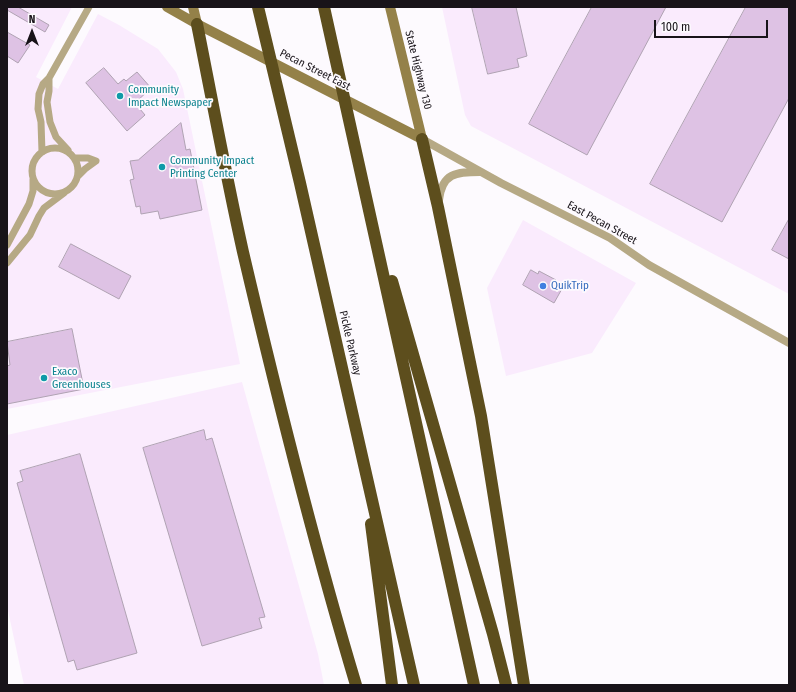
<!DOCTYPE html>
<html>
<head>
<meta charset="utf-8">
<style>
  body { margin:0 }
  #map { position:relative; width:796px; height:692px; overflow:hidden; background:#fdfafe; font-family:"Fira Sans Condensed",sans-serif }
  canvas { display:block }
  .frame { position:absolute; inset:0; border:8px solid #181319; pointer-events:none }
  .north { position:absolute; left:12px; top:12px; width:40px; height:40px; -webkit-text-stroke:3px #fdfafe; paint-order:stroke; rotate:0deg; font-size:11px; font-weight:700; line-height:16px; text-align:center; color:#181319 }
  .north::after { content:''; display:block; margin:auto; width:14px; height:18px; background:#181319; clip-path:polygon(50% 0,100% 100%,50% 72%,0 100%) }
  .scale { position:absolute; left:654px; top:20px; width:114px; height:18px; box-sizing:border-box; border:2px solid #181319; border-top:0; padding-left:5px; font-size:12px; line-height:14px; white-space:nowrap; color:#181319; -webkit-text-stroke:3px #fdfafe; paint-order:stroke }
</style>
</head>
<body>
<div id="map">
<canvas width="796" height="692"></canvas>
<div class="frame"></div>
<div class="north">N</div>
<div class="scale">100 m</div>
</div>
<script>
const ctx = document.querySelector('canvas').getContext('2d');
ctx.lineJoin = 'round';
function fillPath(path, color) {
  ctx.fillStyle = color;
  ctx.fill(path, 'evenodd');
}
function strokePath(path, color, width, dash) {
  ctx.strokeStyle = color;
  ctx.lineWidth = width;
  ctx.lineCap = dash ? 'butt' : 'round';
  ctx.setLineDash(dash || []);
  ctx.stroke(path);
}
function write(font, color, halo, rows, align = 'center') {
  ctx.font = font + ' "Fira Sans Condensed",sans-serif';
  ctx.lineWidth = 3.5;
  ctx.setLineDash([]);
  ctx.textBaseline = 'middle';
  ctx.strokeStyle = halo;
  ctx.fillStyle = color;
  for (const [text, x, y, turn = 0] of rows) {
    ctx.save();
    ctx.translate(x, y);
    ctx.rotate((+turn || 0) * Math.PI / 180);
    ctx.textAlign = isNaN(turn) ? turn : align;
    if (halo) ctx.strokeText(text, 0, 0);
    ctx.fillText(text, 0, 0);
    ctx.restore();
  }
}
fillPath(new Path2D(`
  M7 7H72L36 77 58 89 98 14 119 25 158 49 176 72 183 89 240 364 7 409Z
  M442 7H789V294L471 126 465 115Z
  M523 220 636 283 592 353 506 376 487 288Z
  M242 382 318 654 324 685H24L7 606V435Z`), '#faebfd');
const building = new Path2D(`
  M7 7H18L49 25 45 32 7 10Z
  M472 7H516L527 56 517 59 519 67 488 74Z
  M592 7H666L587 155 529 124Z
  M746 7H789V98L722 222 650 184Z
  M7 32 30 45 18 63 7 56Z
  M104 68 118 84 124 79 126 81 137 72 151 88 135 103 145 115 127 131 86 83Z
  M181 123 186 150 190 149 202 210 160 219 158 211 141 214 140 206 136 207 130 180 134 179 130 161 138 160Z
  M789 219V259L772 250Z
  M71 244 131 276 119 299 59 267Z
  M531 270 538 274 539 271 556 280 555 283 563 287 554 303 523 285Z
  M72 329 84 389 7 404V366L10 365 7 342Z
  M204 430 206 440 212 438 265 617 259 618 262 628 202 646 143 448Z
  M80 454 137 653 77 670 74 660 68 662 17 483 23 481 20 471Z`);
fillPath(building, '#dec2e4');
strokePath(building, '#b0a3b3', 1);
strokePath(new Path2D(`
  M49 78V91L47 102 50 122 56 137 68 150
  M32 171a23 23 0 1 1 46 0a23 23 0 1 1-46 0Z
  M42 152 41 122 38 109 39 94 43 84 49 78 89 7
  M75 158H88L96 161 85 169 78 176
  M7 245 29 204 33 191V179
  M7 263 30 235 39 216 44 208 64 193`), '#b6a985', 7);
strokePath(new Path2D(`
  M422 139 501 183 610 238 649 265 789 343
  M439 200C442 173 456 172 480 172`), '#b6a985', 8);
strokePath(new Path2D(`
  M167 7 197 24 422 139
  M193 7 197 24
  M390 7 422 139`), '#948149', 10);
strokePath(new Path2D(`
  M258 7 300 183 414 685
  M324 7 474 685
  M197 24C212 99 226 176 243 252 277 397 313 542 356 685
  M422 139 438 207 481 416 524 685
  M392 281 493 634 506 685
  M371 524 392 685`), '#5d4e1d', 12);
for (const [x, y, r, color] of [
  [120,96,4,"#0f9aa8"],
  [162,167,4,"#0f9aa8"],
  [543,286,4,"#3f7fe0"],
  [44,378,4,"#0f9aa8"]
]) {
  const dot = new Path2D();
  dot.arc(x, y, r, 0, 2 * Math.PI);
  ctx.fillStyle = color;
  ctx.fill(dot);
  strokePath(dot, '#fdfafe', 1.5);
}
write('11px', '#181319', '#fdfafe', [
  ["Pecan Street East",315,70,27],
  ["State Highway 130",418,70,76],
  ["East Pecan Street",602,223,29],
  ["Pickle Parkway",350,343,77]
]);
write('11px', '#0d838f', '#fdfafe', [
  ["Community",128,90],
  ["Impact Newspaper",128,103],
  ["Community Impact",170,161],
  ["Printing Center",170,174],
  ["Exaco",52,372],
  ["Greenhouses",52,385]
], 'left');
write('11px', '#366cbe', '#fdfafe', [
  ["QuikTrip",551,286]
], 'left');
</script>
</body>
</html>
